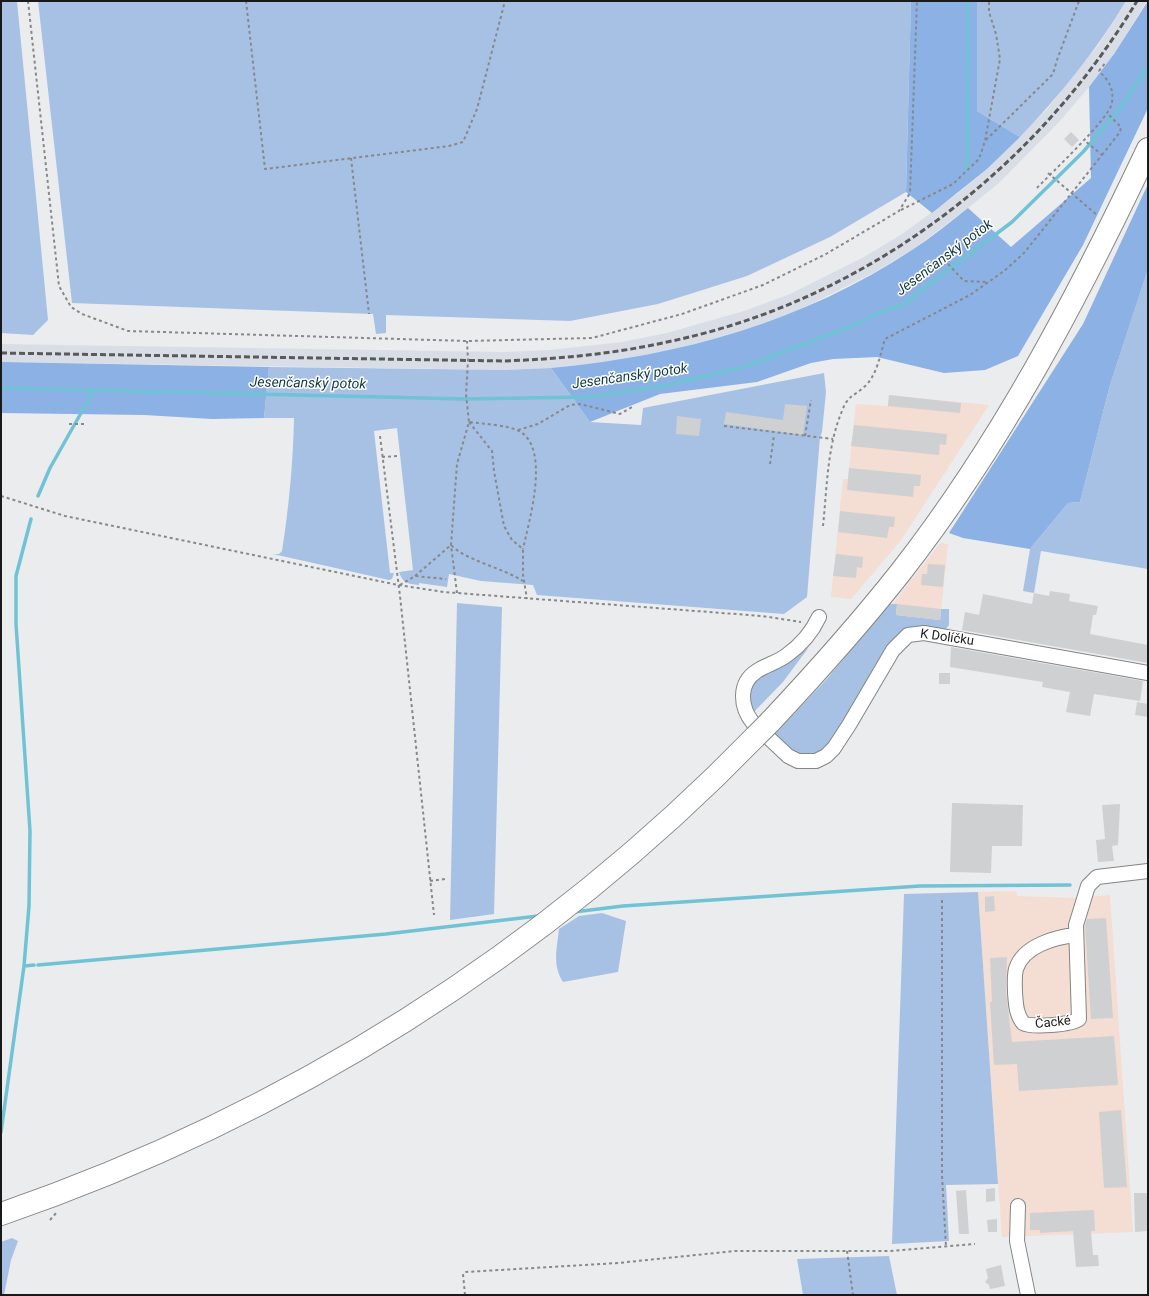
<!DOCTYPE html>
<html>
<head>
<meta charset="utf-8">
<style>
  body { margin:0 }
  #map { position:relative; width:1149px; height:1296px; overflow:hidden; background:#ebecee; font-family:Roboto,sans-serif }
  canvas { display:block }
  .frame { position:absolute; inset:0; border:2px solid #19191a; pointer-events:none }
</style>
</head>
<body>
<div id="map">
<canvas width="1149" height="1296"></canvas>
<div class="frame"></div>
</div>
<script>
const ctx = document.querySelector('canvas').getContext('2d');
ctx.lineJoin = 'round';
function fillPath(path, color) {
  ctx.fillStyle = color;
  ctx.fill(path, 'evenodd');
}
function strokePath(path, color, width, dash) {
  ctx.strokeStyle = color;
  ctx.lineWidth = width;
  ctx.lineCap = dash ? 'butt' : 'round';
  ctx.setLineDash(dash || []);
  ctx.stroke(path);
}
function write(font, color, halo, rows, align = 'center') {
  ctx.font = font + ' Roboto,sans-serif';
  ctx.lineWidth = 3;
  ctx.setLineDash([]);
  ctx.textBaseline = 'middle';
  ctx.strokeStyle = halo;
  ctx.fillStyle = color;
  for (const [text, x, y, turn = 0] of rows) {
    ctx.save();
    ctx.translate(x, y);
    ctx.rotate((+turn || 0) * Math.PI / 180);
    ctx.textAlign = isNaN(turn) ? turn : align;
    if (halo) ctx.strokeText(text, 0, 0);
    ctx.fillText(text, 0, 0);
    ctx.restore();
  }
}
fillPath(new Path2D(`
  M1126 1H1147L1114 54 1089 87 1059 122 999 183 968 208 912 250 873 273 797 311 750 328 671 351 625 360 551 368 504 370 1 362V344L504 352 550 350 622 342 667 333 744 311 790 294 864 257 902 234 957 194 987 169 1046 110 1099 44Z`), '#d9dee6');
fillPath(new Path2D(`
  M889 395 989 405 901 540 885 559 851 599 831 597 843 479H848L856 404 888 406Z
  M940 543 948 544 940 620 885 614Z
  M1016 891 1017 896 1073 898 1110 895 1133 1232 1002 1237 978 892Z`), '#f4ddd2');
fillPath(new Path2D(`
  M1 1H17L48 320 33 335 1 333Z
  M38 1H911L906 192 830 237 747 276 658 304 570 321 386 315V333L376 334 373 314 72 303Z
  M977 1H1126C1096 51 1060 95 1020 137L977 111Z
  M1148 269V569L1041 551 1034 593 1023 591 1030 549 1068 503 1080 502 1110 385Z
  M269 367 504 370 551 368 590 422 641 425 643 408 824 373 826 392 822 432 820 437 807 597 784 614 537 595 533 585 481 581 449 574 447 587 419 583V585C407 584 403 583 399 572L413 570 397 428 374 431 390 573H394L392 579 389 580 273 554H279L282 551C289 506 293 463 294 418H264Z
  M457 603 502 607 494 914 450 920Z
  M890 604H897L896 615 940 620 941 609H949V625L946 629 926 626 908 630 899 635 882 655 829 744C808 767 791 750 775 734L825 681Z
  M809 647 783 682 753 713 749 698 752 686 758 679 794 659Z
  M978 892 998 1184 946 1185 949 1241 892 1244 904 894Z
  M602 913 626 921 618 972 563 982C552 965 557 948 559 929L579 916Z
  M12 1238 18 1241 11 1260 4 1295H1V1242Z
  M889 1256 897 1295H803L797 1259Z`), '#a7c1e5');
fillPath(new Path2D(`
  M911 1H977V111L1020 137 987 169 932 213 906 192Z
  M1148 1V108L1083 245 1018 356 985 370 944 373 877 357 833 359 811 363 757 382 660 394 590 422 551 368C680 356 803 322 912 250 932 237 950 222 968 208L1011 247 1091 178 1089 87 1114 54Z
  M1148 184V269L1110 385 1080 502 1068 503 1030 549 963 538 949 533 1083 324Z
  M1 362 269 367 264 418 212 419 144 415 1 413Z`), '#8cb1e4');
strokePath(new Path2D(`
  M967 168 968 1
  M1 388 465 399 588 397 668 385 744 367 850 327 887 309 901 306 1012 222 1083 152 1121 108 1148 66
  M38 496 50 468 94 390
  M574 912 623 906 920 886 1070 885
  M38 965 386 934 538 916
  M24 966 29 906 30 831 16 624V576L31 519
  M1 1132 24 966 34 965`), '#70c2d5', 3.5);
fillPath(new Path2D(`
  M1071 132 1079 140 1072 147 1064 139Z
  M889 395 961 403 960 413 888 406Z
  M785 404 807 406 803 435 724 424 726 412 783 420Z
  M677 416 701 419 699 436 676 434Z
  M854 425 947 434 946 445 940 444 939 455 851 446Z
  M849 468 921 475 920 486H914L913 497 847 490Z
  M840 511 895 517 894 527H889L887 538 838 532Z
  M836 554 863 557 862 568 857 567 856 578 833 576Z
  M928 564 945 565 943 587 921 585 922 574H927Z
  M1050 591 1070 594 1069 601 1098 606 1096 615H1093L1090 634 1148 645V663L962 630 965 612 979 615 983 594 1032 604 1034 593 1049 596Z
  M897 604 941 609 940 620 896 615Z
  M951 647 1143 681 1140 701 1094 694 1090 716 1066 712 1070 692 1042 687 1043 682 950 667Z
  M939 673H950V684H939Z
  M1137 702 1148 704V717L1135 715Z
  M952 803 1023 805 1022 846H992L991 873 950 872Z
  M1120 804 1118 845 1112 846 1114 861 1098 862 1096 840 1105 839 1102 805Z
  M994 896 995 911 985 912V897Z
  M1106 918 1113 1018 1091 1019 1085 926 1087 919Z
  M1007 957 1006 993 1012 1042 1114 1036 1118 1085 1019 1091 1017 1064 994 1065 990 1002H992L990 958Z
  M1121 1110 1127 1187 1104 1188 1099 1112Z
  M995 1188V1201L986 1202V1189Z
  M966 1190 969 1234H959L956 1191Z
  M1134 1193H1148V1231L1135 1232Z
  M1094 1210 1095 1231H1091L1093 1255H1098L1099 1266 1076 1267 1073 1231 1040 1233V1230H1030V1213Z
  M997 1219V1232H988L987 1220Z
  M1001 1265 1005 1286 990 1289 989 1285 985 1282 988 1278 986 1269Z`), '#cfd0d2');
const street = new Path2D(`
  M753 723C740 707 738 683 757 671 766 665 778 662 787 655 801 645 812 632 819 617
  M770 739 788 756 798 761H816L826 756 834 748 849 725 893 650 908 635 924 633 1148 673
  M1076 935C1055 937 1023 946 1016 969 1014 977 1015 985 1015 993 1016 1004 1016 1014 1023 1023 1031 1028 1072 1025 1079 1019L1076 925 1088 886 1097 877 1148 871
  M1018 1206 1017 1241 1028 1295`);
const primary = new Path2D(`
  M770 722C815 674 859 625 900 573 1001 444 1078 297 1148 149
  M1 1214C286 1116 544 954 755 737`);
strokePath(street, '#838586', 16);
strokePath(primary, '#838586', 24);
strokePath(new Path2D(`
  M28 1 59 286 71 307 82 314 128 331 467 341 592 338 682 314 763 285 826 254 899 211 910 193 917 1
  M246 1 265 169 449 146 463 142 477 109 505 1
  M986 140 1053 74 1057 60 1079 1
  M1102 155 1120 132 1121 127 1107 113
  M351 158 369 314
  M1048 173 1097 215
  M1037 188C1050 174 1110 118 1112 103 1114 88 1109 81 1099 71L1106 62
  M901 210 953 184 979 159 985 141 1000 59 996 34 989 12V1
  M948 264 964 281 986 282
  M469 422 492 451 494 471 504 526 512 540 523 549V575L527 599
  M470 422C483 424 508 425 519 431 551 448 529 521 523 549
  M69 424H85
  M724 426 833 439
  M518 430 538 424 570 405 580 404 620 414 634 406
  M380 436 400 596 434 915
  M805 436 811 400
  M382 457 398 456
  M770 464 774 435
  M1 496 65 516 398 585 444 592 762 616 801 622
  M823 526C827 489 827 446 842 411 848 395 853 397 864 387 877 376 880 355 885 339L970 295 1004 271 1024 253 1102 155 1084 140
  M415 576 451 545C465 560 503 568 523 581
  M400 585 415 576 446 579
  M457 593 451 545 457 464 469 422 466 394 468 361 467 341
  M430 881 445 879
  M942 900V1175L946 1247
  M50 1220 57 1212
  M847 1251 853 1295
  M465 1295 463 1274 466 1272 618 1263 735 1251H890L975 1244`), '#878889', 2, [3, 3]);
strokePath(street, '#fff', 14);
strokePath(primary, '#fff', 22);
strokePath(new Path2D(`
  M1 353 504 361C559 359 613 354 667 342 863 302 1035 171 1137 1`), '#59595a', 3, [6, 3]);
const primaryBridge = new Path2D(`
  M755 737 770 722`);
strokePath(primaryBridge, '#838586', 24, []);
strokePath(primaryBridge, '#fff', 22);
write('13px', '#19191a', '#fff', [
  ["K Dolíčku",947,638,8],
  ["Čacké",1053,1023,-6]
]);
write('italic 14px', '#113841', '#fff', [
  ["Jesenčanský potok",945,258,-37],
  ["Jesenčanský potok",630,377,-8],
  ["Jesenčanský potok",308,384,1]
]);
</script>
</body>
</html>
